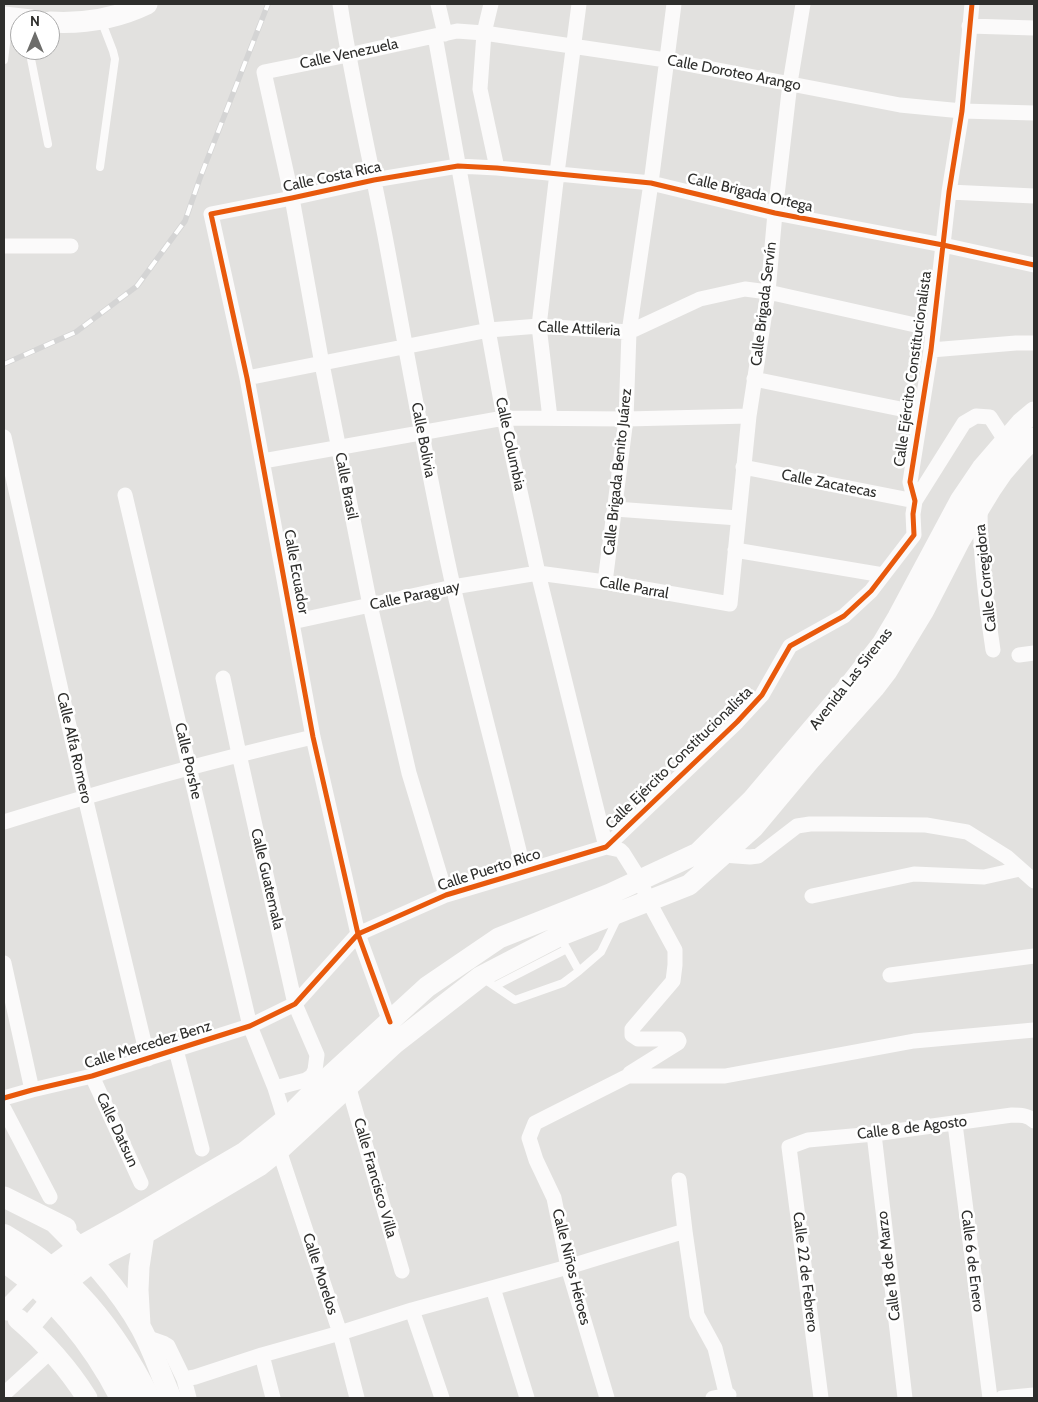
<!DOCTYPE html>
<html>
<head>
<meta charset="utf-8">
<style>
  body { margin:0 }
  #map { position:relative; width:1038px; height:1402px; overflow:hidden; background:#e2e1df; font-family:Cabin,sans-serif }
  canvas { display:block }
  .frame { position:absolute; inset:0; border:5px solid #2e2e2c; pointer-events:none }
  .north { position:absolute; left:10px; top:10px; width:50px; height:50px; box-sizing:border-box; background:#fff; border:1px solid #ababab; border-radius:50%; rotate:0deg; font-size:14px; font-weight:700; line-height:20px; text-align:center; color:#2e2e2c }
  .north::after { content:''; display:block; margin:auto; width:18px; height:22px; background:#6d6d6b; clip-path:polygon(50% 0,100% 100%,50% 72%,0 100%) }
</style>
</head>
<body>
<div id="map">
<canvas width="1038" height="1402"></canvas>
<div class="frame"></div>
<div class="north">N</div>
</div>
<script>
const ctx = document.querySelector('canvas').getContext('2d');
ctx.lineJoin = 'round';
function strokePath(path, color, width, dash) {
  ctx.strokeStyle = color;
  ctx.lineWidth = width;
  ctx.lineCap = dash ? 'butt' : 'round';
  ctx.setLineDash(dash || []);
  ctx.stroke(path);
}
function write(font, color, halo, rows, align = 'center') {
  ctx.font = font + ' Cabin,sans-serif';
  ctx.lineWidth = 5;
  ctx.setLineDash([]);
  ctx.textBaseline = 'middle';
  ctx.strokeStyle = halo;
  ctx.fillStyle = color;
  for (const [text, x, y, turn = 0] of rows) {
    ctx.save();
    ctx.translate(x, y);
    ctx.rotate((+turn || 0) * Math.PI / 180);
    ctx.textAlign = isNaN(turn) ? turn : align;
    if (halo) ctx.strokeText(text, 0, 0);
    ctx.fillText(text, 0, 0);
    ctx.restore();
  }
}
strokePath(new Path2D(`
  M31 50V59L48 144
  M4 60 9 19
  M100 167 115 59 113 51 101 20
  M564 944 579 971
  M484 979 515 1000 563 983 579 971 601 952 618 917
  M495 986 567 949`), '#fbfafa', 8);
strokePath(new Path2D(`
  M340 4C352 82 370 158 385 236 407 353 427 470 453 586 475 681 501 776 524 871
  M438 4 445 34
  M491 4 484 33 480 89 497 168
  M969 26 1034 28
  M435 36 504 418 538 573 606 847
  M949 192 1034 196
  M4 246H71
  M931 350 1016 343H1034
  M247 378 489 330 539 326 629 332 700 299 745 289 768 292 933 329
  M754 379 920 413
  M550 418 539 326 557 173 579 4
  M4 437 85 797 148 1059
  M263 461 504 418 626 419 749 416
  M743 467 915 501 964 423 976 416 990 417 1005 440
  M125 495 250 1026 275 1088 285 1120
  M615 509 738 518
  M980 509C980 556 986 603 993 650
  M735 550 883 575
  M605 582 626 419 629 332 651 183 674 4
  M292 622 453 587 538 573 605 582 730 604 749 416 768 292 775 213 790 83 803 4
  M1019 655 1034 653
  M223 678 239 754 295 1004 317 1055 315 1070 312 1076 306 1080 275 1088
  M4 822C106 790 209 761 313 737
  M606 847 620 850 623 853 640 880 649 902 675 950V965L673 981 632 1029V1035L638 1039H678L679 1041 678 1043 630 1073V1075L535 1123 529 1138 536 1160 554 1198 568 1267 607 1398
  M723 855 750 857 758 856 797 826 810 824H841L926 825 967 832 1007 857 1034 881
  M446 895 409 773 370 605 322 364 292 198 264 72 348 55 457 31 484 33 666 60 900 105 962 111 1034 113
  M812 896 914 874 984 877 1020 869
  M4 963 32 1090
  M890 975 1034 956
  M390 1022 358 934 313 737 247 378 211 214 292 198 374 180 458 166 497 168 651 183 775 213 943 245 1034 265
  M176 1050 202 1149
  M630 1075 631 1076H725L914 1041 1034 1030
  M92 1076 141 1183
  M348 1085 402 1271
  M4 1098 32 1090 92 1076 250 1026 295 1004 358 934 446 895 606 847 737 722 762 695 790 646 844 616 871 591 914 535 913 514 915 501 910 482 931 350 949 192 962 111 972 4
  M4 1109 50 1197
  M955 1124 990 1398
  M874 1134 905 1398
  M279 1150 340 1333 357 1398
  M685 1231 697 1315 715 1348 726 1393 729 1395 713 1398
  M493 1288 527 1398
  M412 1310 442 1398
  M146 1337 163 1343 168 1346 184 1379 189 1398
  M262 1355 273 1398
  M184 1379 195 1377 262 1355 340 1333 412 1310 568 1267 685 1231 679 1180
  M4 1394 52 1350
  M821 1398 789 1147 808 1140 874 1134 1012 1115C1020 1115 1028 1115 1034 1121
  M1002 1398 1034 1395`), '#fbfafa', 15);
strokePath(new Path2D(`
  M4 17 31 20
  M50 22C85 24 116 19 147 4
  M4 1197 66 1228
  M54 1222C86 1254 119 1288 141 1328 153 1350 161 1375 171 1398
  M7 1310 41 1275 79 1247 125 1222 245 1152 285 1120 319 1086 427 987 499 938 610 894 698 853 752 800 853 681 882 644 898 617 960 501 983 467 1021 423 1034 412
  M18 1319C45 1342 68 1368 87 1398
  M140 1325 138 1290 139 1267 144 1234
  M28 1328 69 1280 92 1262 110 1251 144 1234 259 1166 279 1150 394 1044 480 977 559 936 689 885 753 828 809 761 874 688 887 671 924 610 960 540 991 489 1002 473 1021 451 1034 438`), '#fbfafa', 21);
strokePath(new Path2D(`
  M4 1236C70 1275 114 1330 148 1398
  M4 1260C55 1295 94 1343 122 1398`), '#fbfafa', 24);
const rail = new Path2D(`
  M4 364 76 332 137 286 185 221 200 178 268 4`);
strokePath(rail, '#d4d4d4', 5.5);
strokePath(rail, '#fff', 4, [11]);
strokePath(new Path2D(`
  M390 1022 358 934 313 737 247 378 211 214 292 198 374 180 458 166 497 168 651 183 775 213 943 245 1034 265
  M4 1098 32 1090 92 1076 250 1026 295 1004 358 934 446 895 606 847 737 722 762 695 790 646 844 616 871 591 914 535 913 514 915 501 910 482 931 350 949 192 962 111 972 4`), '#e8590c', 5);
write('15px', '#2e2e2c', '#fff', [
  ["Calle Venezuela",349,54,-12],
  ["Calle Doroteo Arango",734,73,11],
  ["Calle Costa Rica",332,177,-12],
  ["Calle Brigada Ortega",750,193,13],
  ["Calle Brigada Servín",764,304,-83],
  ["Calle Attileria",579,329,3],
  ["Calle Ejército Constitucionalista",913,369,-82],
  ["Calle Bolivia",423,440,79],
  ["Calle Columbia",510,444,78],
  ["Calle Brigada Benito Juárez",618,472,-84],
  ["Calle Zacatecas",829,484,11],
  ["Calle Brasil",346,486,79],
  ["Calle Ecuador",296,572,80],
  ["Calle Corregidora",986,578,-96],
  ["Calle Parral",634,588,10],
  ["Calle Paraguay",415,596,-12],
  ["Avenida Las Sirenas",851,679,-52],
  ["Calle Alfa Romero",74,748,77],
  ["Calle Ejército Constitucionalista",679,758,-44],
  ["Calle Porshe",188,761,77],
  ["Calle Puerto Rico",489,870,-18],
  ["Calle Guatemala",267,879,77],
  ["Calle Mercedez Benz",148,1045,-17],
  ["Calle 8 de Agosto",912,1128,-7],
  ["Calle Datsun",117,1130,65],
  ["Calle Francisco Villa",375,1178,74],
  ["Calle 6 de Enero",972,1261,83],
  ["Calle 18 de Marzo",889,1266,-97],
  ["Calle Niños Héroes",571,1267,76],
  ["Calle 22 de Febrero",805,1272,83],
  ["Calle Morelos",320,1274,72]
]);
</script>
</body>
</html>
